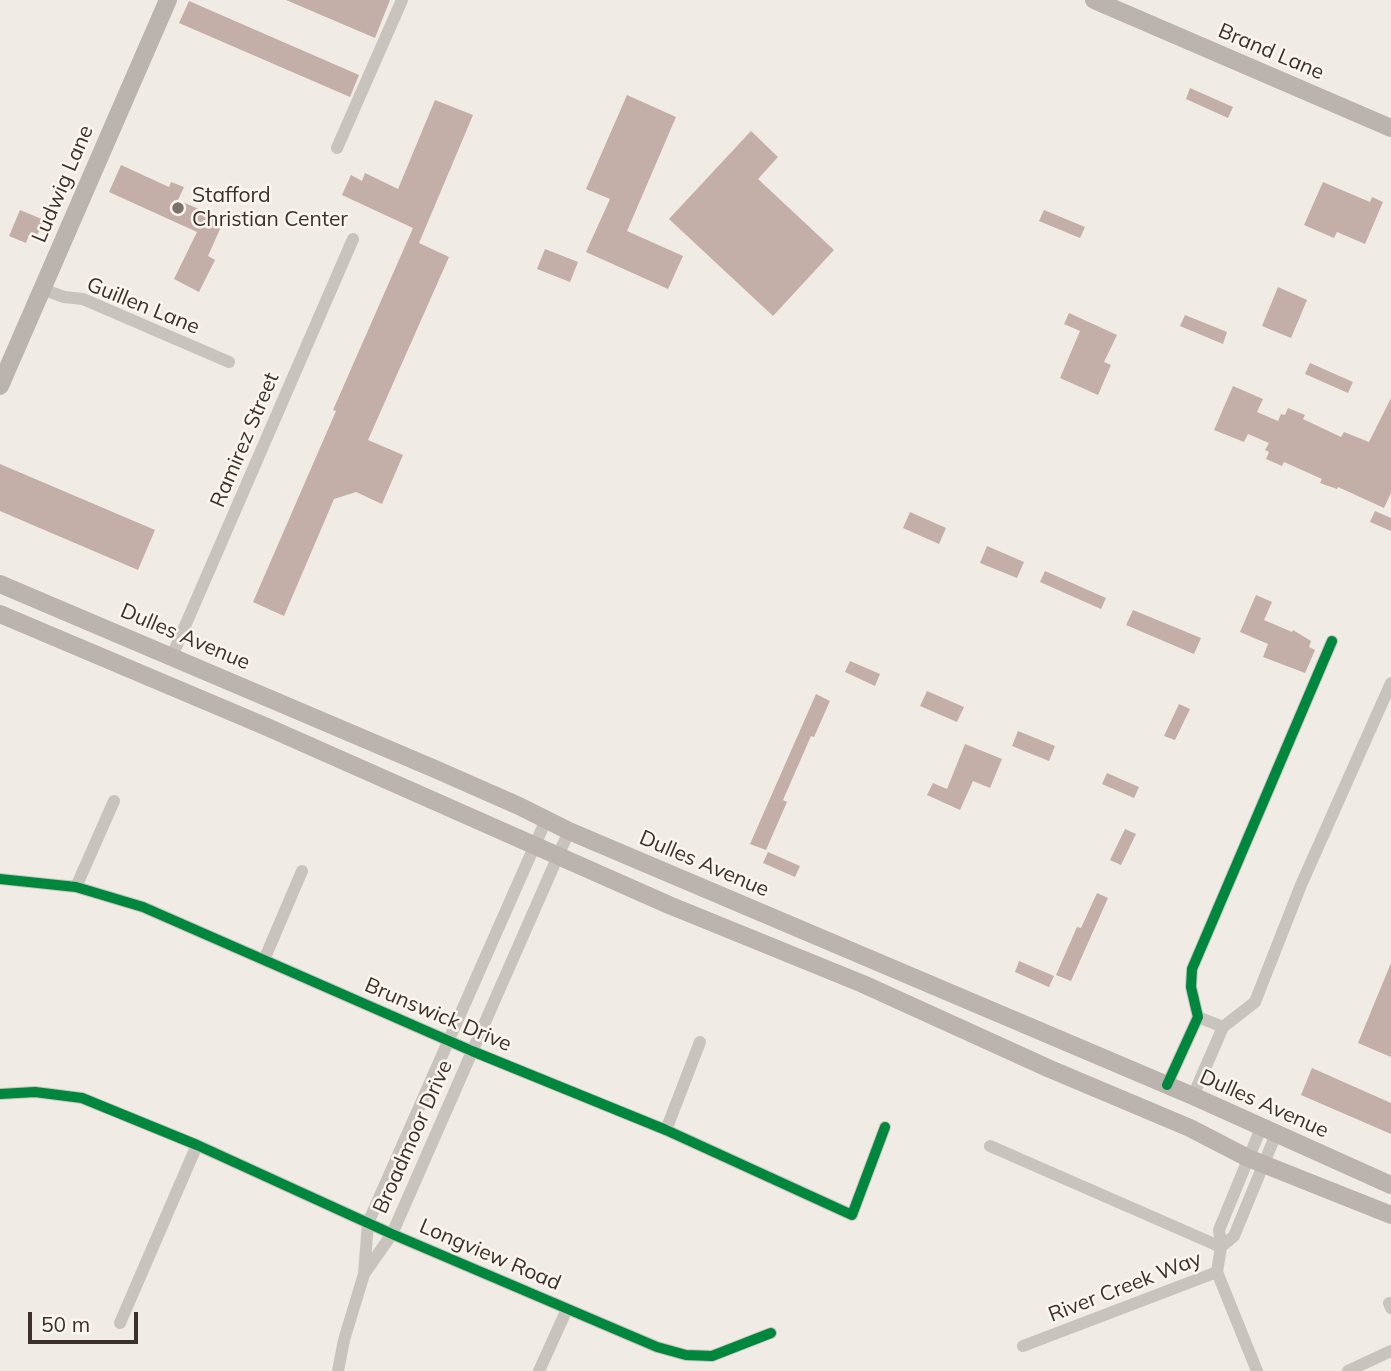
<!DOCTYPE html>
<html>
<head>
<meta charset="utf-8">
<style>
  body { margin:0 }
  #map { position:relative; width:1391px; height:1371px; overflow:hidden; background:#f0ebe5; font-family:Mulish,sans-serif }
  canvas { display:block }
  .scale { position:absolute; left:28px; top:1312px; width:110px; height:32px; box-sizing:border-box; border:4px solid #3b302b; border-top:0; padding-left:9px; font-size:21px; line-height:24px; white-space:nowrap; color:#3b302b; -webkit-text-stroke:5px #fbf5ee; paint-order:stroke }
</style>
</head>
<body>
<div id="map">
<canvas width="1391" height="1371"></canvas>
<div class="scale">50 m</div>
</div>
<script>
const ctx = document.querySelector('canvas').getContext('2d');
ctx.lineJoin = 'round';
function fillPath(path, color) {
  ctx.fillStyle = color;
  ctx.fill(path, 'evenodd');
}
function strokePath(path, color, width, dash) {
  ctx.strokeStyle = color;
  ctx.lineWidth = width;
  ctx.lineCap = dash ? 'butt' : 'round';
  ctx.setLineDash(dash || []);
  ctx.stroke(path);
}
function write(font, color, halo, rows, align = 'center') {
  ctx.font = font + ' Mulish,sans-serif';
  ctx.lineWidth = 5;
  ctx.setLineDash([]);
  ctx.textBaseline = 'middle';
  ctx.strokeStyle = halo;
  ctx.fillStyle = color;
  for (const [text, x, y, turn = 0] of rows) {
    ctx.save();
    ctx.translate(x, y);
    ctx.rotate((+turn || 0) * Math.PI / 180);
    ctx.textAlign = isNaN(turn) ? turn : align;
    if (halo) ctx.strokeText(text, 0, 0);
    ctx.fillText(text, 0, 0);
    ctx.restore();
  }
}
fillPath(new Path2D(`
  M286 0H390L375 38Z
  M189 1 359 75 350 97 179 23Z
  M1190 88 1233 107 1228 118 1186 99Z
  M627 95 676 117 627 231 683 256 668 289 586 252 610 199 586 189Z
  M435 100 473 115 419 243 449 257 368 440 403 455 382 504 356 492 334 499 284 616 253 602 336 411 333 410 413 228 342 195 351 175 362 181 365 173 398 189Z
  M751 131 778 157 758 179 834 250 773 316 669 219Z
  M121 165 169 187 171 182 184 187 178 200 224 220 208 256 215 260 199 292 174 279 197 232 109 192Z
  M1323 182 1370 202 1372 197 1383 202 1365 244 1337 232 1334 238 1304 225Z
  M20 210 44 220 36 238 29 235 26 243 9 236Z
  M1044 210 1085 227 1080 238 1039 221Z
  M545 249 578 262 570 282 537 269Z
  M1278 287 1307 300 1291 338 1262 326Z
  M1069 313 1117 335 1104 362 1111 365 1098 395 1060 378 1080 331 1064 324Z
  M1185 315 1227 332 1223 344 1180 326Z
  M1310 363 1353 382 1348 393 1305 374Z
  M1233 386 1263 399 1257 412 1278 421 1281 414 1285 415 1288 408 1305 415 1303 419 1341 437 1344 432 1369 442 1391 398V493L1384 508 1338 487 1337 489 1320 483 1322 479 1284 462 1282 466 1266 459 1269 452 1265 450 1269 443 1248 434 1244 442 1214 430Z
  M0 464 155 530 138 570 0 511Z
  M1375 511 1391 518V531L1370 522Z
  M910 512 946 528 939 544 903 528Z
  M987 546 1024 562 1017 578 980 563Z
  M1045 571 1106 598 1101 609 1040 582Z
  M1256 595 1272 602 1264 620 1292 632 1293 630 1311 641 1309 647 1315 650 1305 673 1263 657 1268 644 1240 632Z
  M1133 610 1201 638 1194 654 1126 625Z
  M850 661 880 674 875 686 845 672Z
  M927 691 964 707 957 722 920 706Z
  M816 694 830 701 814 737 811 736 783 800 787 802 766 850 750 844Z
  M1179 704 1190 709 1175 740 1164 736Z
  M1018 731 1055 746 1049 761 1012 746Z
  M965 744 1002 759 990 788 973 781 960 810 927 795 933 783 947 789Z
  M1107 773 1139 787 1134 798 1102 784Z
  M1125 829 1136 834 1121 865 1110 860Z
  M768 852 800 866 795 877 763 863Z
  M1097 893 1108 898 1071 981 1056 975 1077 927 1081 928Z
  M1019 961 1054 976 1049 987 1015 972Z
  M1391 963V1057L1358 1043Z
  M1312 1068 1391 1103V1134L1301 1095Z`), '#c3afa7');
strokePath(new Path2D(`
  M337 148 402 0
  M42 289 64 297 83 299 229 362
  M172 656 353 239
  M0 879 76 887 143 907 472 1051 666 1130 852 1215 885 1127
  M76 887 114 801
  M264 960 302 871
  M1198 1017 1223 1027
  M1167 1085 1198 1017 1191 987 1192 969 1332 641
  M0 1094 35 1092 82 1098 197 1145 392 1234 657 1347 686 1355 712 1356 771 1333
  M1193 1096 1223 1027 1255 1002 1301 885 1391 683
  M666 1130 700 1042
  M990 1146 1221 1247
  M1221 1247 1234 1236 1276 1134
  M1217 1272 1221 1247 1219 1230 1261 1128
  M1217 1272 1257 1371
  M364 1274 392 1234 569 831
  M1389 1303 1391 1308
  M120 1323 197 1145
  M1023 1346 1217 1272
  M338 1371 344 1340 364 1274 368 1223 546 820
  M539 1371 567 1309
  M1348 1371 1391 1351`), '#c9c3be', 12);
strokePath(new Path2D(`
  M1094 0 1391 128
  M0 386 168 0
  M0 584 435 769 519 806 569 831 1193 1096 1391 1185
  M0 614 267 727 669 905 863 984 1050 1069 1190 1128 1248 1158 1391 1215`), '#bab3ae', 18);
strokePath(new Path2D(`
  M0 879 76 887 143 907 472 1051 666 1130 852 1215 885 1127
  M1167 1085 1198 1017 1191 987 1192 969 1332 641
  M0 1094 35 1092 82 1098 197 1145 392 1234 657 1347 686 1355 712 1356 771 1333`), '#00873e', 10);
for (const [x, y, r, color] of [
  [178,208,7,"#7a716c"]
]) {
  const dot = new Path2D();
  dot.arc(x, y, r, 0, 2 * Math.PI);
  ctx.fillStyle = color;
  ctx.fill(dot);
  strokePath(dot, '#fbf5ee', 2.5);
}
write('21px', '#3b302b', '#fbf5ee', [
  ["Brand Lane",1271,52,23],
  ["Ludwig Lane",63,184,-67],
  ["Guillen Lane",143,306,22],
  ["Ramirez Street",245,440,-67],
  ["Dulles Avenue",185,637,23],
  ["Dulles Avenue",704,864,23],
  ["Brunswick Drive",438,1015,23],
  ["Dulles Avenue",1264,1104,24],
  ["Broadmoor Drive",413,1137,-66],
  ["Longview Road",490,1255,23],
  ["River Creek Way",1125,1287,-21]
]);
write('21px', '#3b302b', '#fbf5ee', [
  ["Stafford",192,196],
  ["Christian Center",192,220]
], 'left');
</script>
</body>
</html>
